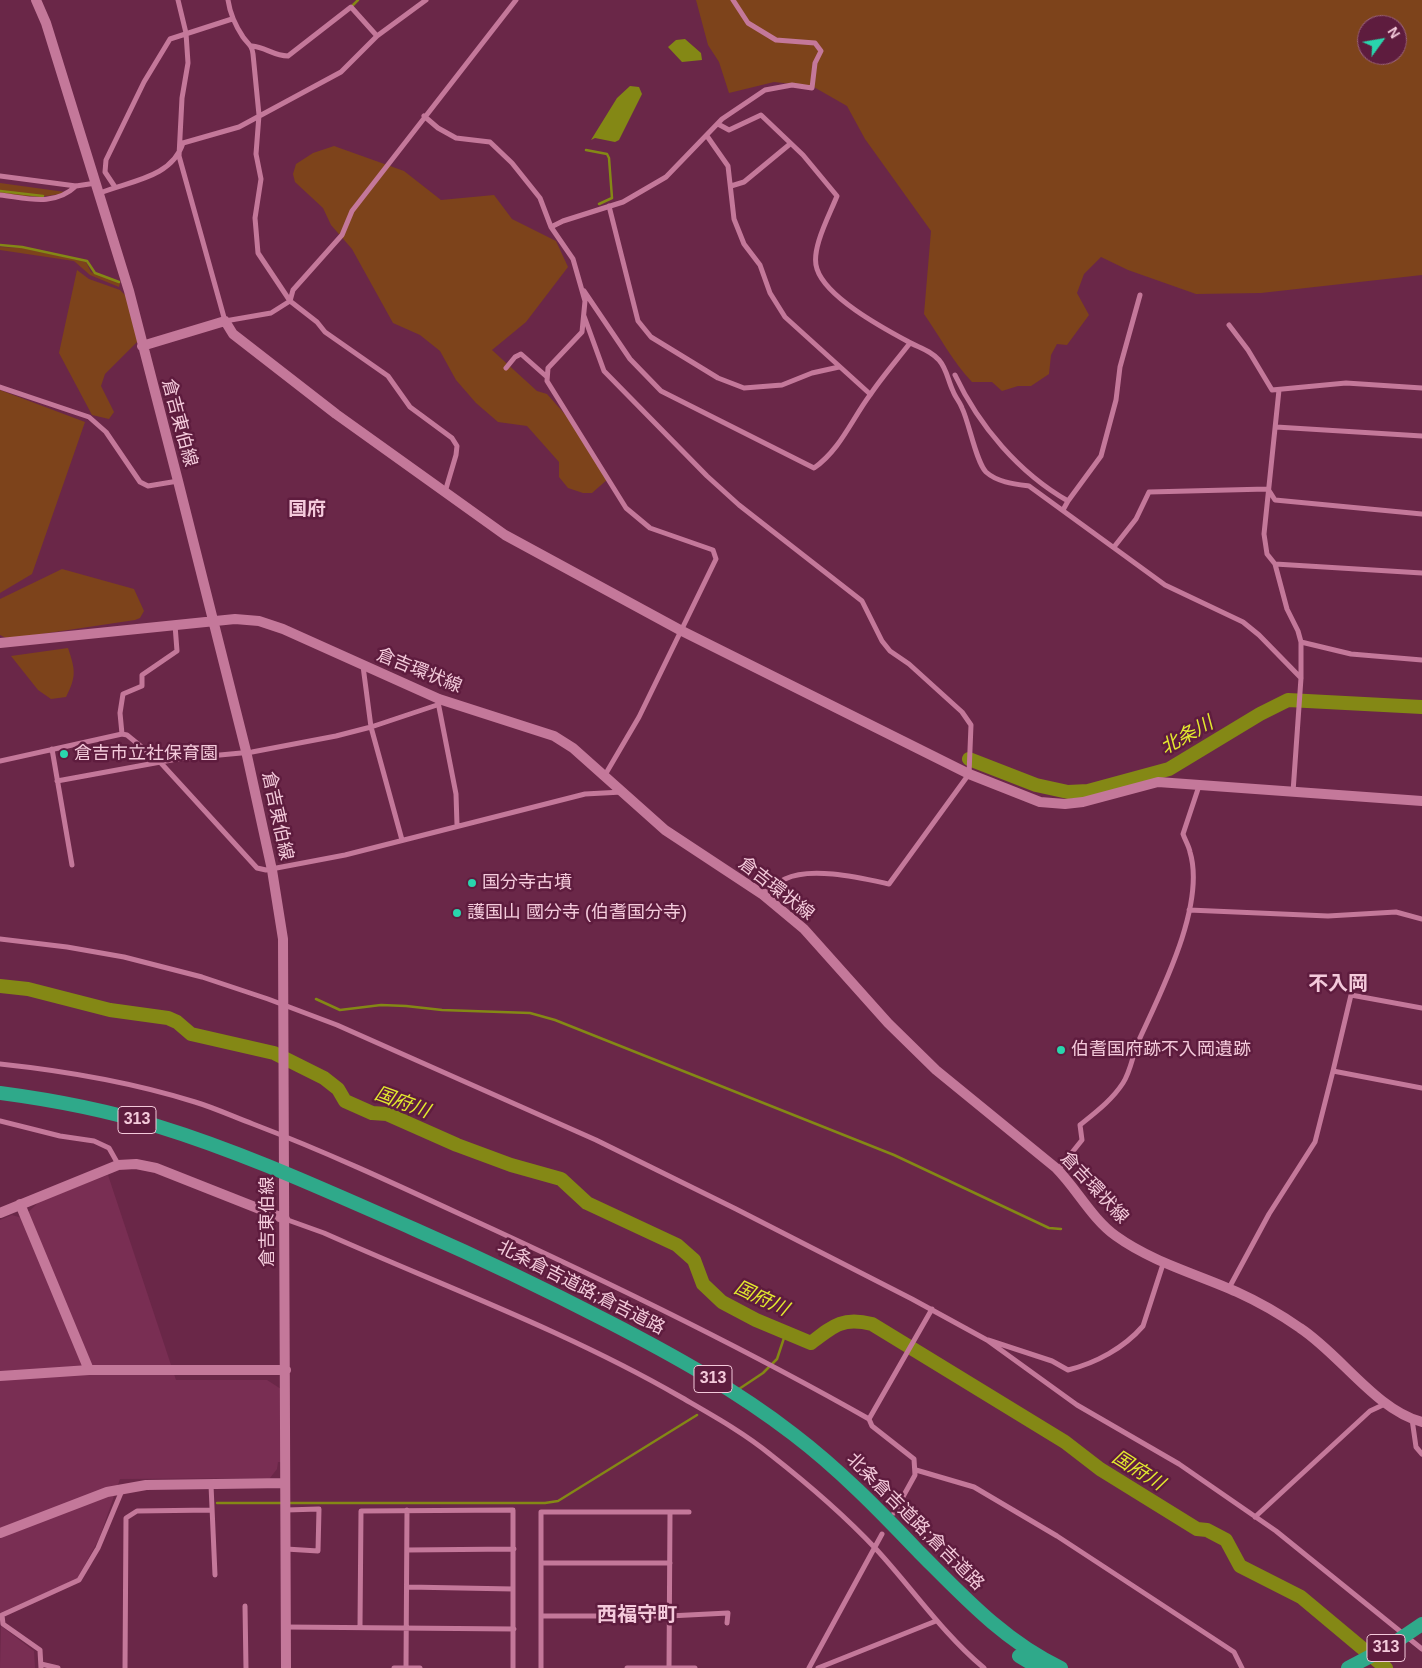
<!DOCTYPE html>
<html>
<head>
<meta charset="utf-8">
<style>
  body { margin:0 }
  #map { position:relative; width:1422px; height:1668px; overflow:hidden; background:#6a2748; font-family:Arial,sans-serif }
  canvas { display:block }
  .north { position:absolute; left:1357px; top:15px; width:50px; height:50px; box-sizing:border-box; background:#5e1c3e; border:1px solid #9a627d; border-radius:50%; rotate:58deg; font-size:14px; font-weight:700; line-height:20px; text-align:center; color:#f4cadb }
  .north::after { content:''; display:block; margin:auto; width:18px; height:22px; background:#29d5ad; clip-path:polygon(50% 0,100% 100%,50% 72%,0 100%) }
</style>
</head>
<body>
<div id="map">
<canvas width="1422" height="1668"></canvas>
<div class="north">N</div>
</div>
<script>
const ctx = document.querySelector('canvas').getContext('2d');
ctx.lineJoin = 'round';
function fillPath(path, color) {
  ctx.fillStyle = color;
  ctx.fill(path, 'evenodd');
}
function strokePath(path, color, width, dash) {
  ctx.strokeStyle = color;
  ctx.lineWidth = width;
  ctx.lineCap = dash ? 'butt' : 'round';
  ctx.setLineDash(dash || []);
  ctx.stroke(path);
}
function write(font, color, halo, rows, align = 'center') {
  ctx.font = font + ' Arial,"Noto Sans JP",sans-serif';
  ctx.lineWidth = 5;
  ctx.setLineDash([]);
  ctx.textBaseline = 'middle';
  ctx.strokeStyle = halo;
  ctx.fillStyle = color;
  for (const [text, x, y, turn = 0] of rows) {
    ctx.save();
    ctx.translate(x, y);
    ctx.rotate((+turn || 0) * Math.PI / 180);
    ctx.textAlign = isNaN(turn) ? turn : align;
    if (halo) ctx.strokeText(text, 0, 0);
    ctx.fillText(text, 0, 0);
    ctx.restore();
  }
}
fillPath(new Path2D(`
  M108 1175 176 1380H267L281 1389V1462H278L277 1469 270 1478 120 1479 99 1539 77 1579 0 1613V1220L12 1215 22 1218 40 1201Z
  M1 1626 34 1651 35 1668H0Z`), '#792e53');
fillPath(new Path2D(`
  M696 0H1422V275L1261 293 1196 294 1128 270 1101 257 1084 274 1077 293 1089 315 1067 345 1057 344 1051 355 1049 374 1031 386H1018L1002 391 992 382H972C953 362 940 337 924 314L931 231 865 139 847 106 812 86 774 82 729 93 719 62 708 45ZM1367 25H1397V55H1367Z
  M334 146 404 171 441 200 494 195 512 219 556 241 568 267 526 322 492 350 537 391 547 394 578 429 608 479 592 493H583L568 488 559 477V462L527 426 498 422 476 403 456 380 440 351 420 335 393 323 352 249 331 225 323 208 295 182 293 174 296 164 313 153Z
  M0 183 65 192V193C42 198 23 197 0 194Z
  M0 247 22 248 86 262 91 272 120 283 119 287 90 275 74 261 0 250Z
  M77 270 89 279 120 290 128 298 139 340 105 374 101 386 114 412 109 419 92 415 59 353Z
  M0 390 85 422 32 574 0 593Z
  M62 569 134 589 144 611 140 618 135 620 8 639 0 635V599Z
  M68 648C75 669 77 676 66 697L51 699 38 690 11 656Z`), '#7d431b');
fillPath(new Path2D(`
  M685 39 701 53 702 60 682 62 668 47 676 40Z
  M630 86 639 87 642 94 619 140 615 142 595 138 591 140 617 98Z`), '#848815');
strokePath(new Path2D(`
  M353 5 358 0
  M586 150 607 154 609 158 612 198 599 204
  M0 191 43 196
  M0 245 22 247 87 261 95 273 119 282
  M316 999 340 1010 381 1005 406 1006 442 1010 530 1013 555 1020 894 1155 1049 1228 1061 1229
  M739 1389 763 1373 777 1359 786 1332
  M217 1503H283
  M288 1503H545L558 1501 697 1415`), '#848815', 2.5);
strokePath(new Path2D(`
  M969 759 1036 785 1068 792 1088 791 1169 769 1260 714 1288 700 1422 707
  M0 986 28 989 110 1010 168 1018 177 1022 191 1034 274 1053 324 1078 338 1089 345 1101 372 1113 387 1114 457 1145 511 1165 561 1179 587 1203 677 1245 694 1260 703 1284 722 1302 756 1320 811 1343C834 1325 843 1317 872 1324L1065 1442 1100 1469 1197 1529 1207 1530 1226 1540 1240 1566 1301 1597 1386 1668`), '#848815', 14);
strokePath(new Path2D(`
  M178 0 186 33 188 63 182 98 179 156 225 321 271 313 290 301 293 290 342 235 352 211 516 0
  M228 0C230 14 235 25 243 37 248 44 252 45 253 54L259 115 256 154 261 179 255 218 258 253 290 301 317 322 325 332 388 376 410 407 452 438 457 446 456 455 445 492
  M252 46C265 47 274 56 288 56L351 7 377 36
  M424 116 438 128 456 138 490 142 512 163 540 198 551 227 573 259 585 301 582 332 548 368 547 381 626 508 650 528 713 550 716 559 639 717 605 775
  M718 124 729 130 761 115 803 155 837 196C830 214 810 250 817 269 826 297 881 327 907 341 919 348 929 349 939 360 947 369 948 381 953 391 955 397 960 402 962 408 969 422 976 462 986 472 997 482 1014 484 1029 486L1165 585 1243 622 1259 635 1301 678
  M707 136 728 166 734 219 744 244 760 265 770 293 785 317 870 394
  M0 176 76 186 96 183
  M731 186 744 182 790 144
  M115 187 105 172 106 160 144 82 170 39 232 19
  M100 193C129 181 172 178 183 143L239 127 341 72 377 36 426 0
  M0 195C27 198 54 207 76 186
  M609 206 638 321 651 337 718 378 744 388 782 385 812 373 839 367
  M551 227 563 221 623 202 666 177 722 119 765 90 792 85 812 88 815 63 821 51 815 43 776 40 748 23 733 0
  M584 291 630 359 661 391 814 468C840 450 852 419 870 395 882 377 897 360 910 343
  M584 316 604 371 707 476 739 505 862 601 882 641 890 651 909 664 962 712 971 725 969 774 889 884C861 878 811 866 785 879 777 883 769 889 762 894
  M1229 325 1248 350 1272 390 1346 383 1422 388
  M506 368 515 357 521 354 547 377
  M955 375C979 426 1019 473 1068 501L1063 510
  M0 387 89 417 106 432 140 482 148 486 178 481
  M1279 390 1264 534 1267 554 1275 564 1287 609 1298 631 1301 642V678L1293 792
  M1276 427 1422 436
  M1268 489 1275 500 1422 514
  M1068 501 1101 456 1116 400 1120 367 1140 295
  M1114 547 1136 519 1149 492 1267 489
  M1275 564 1422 573
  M1301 642 1351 654 1422 660
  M363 666 371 727 402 840
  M438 702 456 794 457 825
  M122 734 120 713 123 694 142 686V675L177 651 175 625
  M52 749 72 865
  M0 761 122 734 127 735 160 762 257 868 266 870 345 855 585 794 622 792
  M57 781 177 759 252 752 336 736 371 727 437 705
  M1189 910 1328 916 1396 912 1422 919
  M0 939 67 947 124 957 202 977 268 999 337 1025 596 1140 736 1209 912 1299 987 1340 1077 1405 1179 1464 1276 1531 1422 1649
  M0 1064C66 1071 131 1082 195 1102 215 1108 234 1117 253 1124 324 1151 393 1183 462 1215 600 1278 737 1344 869 1419L872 1426 914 1459 915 1475 894 1513
  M1333 1071 1351 995 1422 1008
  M0 1121 60 1136 94 1141 109 1148 118 1164
  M1058 1170 1082 1140 1080 1125C1096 1112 1112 1100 1123 1083 1131 1071 1133 1053 1139 1040 1161 992 1206 905 1190 852 1189 846 1185 840 1183 834L1199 786
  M285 1219 324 1233C443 1286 566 1331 679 1396 710 1414 743 1432 771 1455 808 1484 844 1515 876 1549 912 1588 943 1634 984 1668
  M1229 1288 1269 1214 1315 1142 1333 1071 1422 1088
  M988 1340 1052 1361 1068 1370C1096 1363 1124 1348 1143 1326L1164 1261
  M869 1419 932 1309
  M1412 1419 1416 1447 1422 1454
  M916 1470 974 1487 1057 1536 1234 1652 1242 1668
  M211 1485 215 1575
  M286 1510 319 1509 318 1551 286 1549
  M1255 1517 1370 1411 1385 1404
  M408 1550 514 1549
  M541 1563H670
  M408 1587 513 1589
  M245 1606 246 1668
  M541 1616H669L728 1613 727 1623
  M360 1626 361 1511 513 1510V1668
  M286 1627 514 1629
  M41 1664 58 1668
  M41 1668 40 1650 3 1624 2 1615 79 1580 98 1548 123 1488
  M125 1668 126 1518 137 1511 212 1510
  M394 1668H420
  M406 1668 407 1510
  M541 1668V1512H689
  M627 1668H695
  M669 1668 670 1513
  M809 1668 882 1534
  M818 1668 936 1621`), '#c4789a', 5);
strokePath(new Path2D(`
  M36 0 46 23 129 291 178 481 246 751 272 870 283 939 286 1668
  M142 346 225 321 233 334 336 414 505 535 680 630 969 774 1040 802 1065 804 1083 802 1158 782 1422 801
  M0 643 235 619 259 621 283 629 439 699 554 736 573 748 665 830 762 894 804 929 888 1023 936 1070 1056 1168C1077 1189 1092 1219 1116 1236 1152 1262 1197 1274 1237 1292 1259 1302 1280 1314 1300 1328 1341 1355 1376 1410 1422 1422
  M20 1204 89 1370
  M0 1213 118 1165 136 1164 156 1168 285 1219
  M0 1376 89 1370H286
  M0 1533 107 1492 146 1485 285 1483`), '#c4789a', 10);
strokePath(new Path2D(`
  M0 1093C53 1100 106 1110 157 1126 245 1153 329 1192 414 1229 480 1258 545 1289 609 1322 673 1355 736 1390 793 1434 839 1469 879 1510 919 1552 963 1596 1004 1641 1061 1668
  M1019 1656 1039 1668
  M1348 1668 1388 1647 1422 1624`), '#2fa98a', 14);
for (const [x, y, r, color] of [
  [64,754,5,"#29d5ad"],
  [472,883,5,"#29d5ad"],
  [457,913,5,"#29d5ad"],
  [1061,1050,5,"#29d5ad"]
]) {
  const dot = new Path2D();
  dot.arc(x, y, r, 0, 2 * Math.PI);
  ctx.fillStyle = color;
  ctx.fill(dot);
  strokePath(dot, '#5e1c3e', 2);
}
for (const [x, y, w] of [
  [137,1120,38],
  [713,1379,38],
  [1386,1648,38]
]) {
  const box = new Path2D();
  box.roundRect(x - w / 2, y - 13.5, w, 27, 4);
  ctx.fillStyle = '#5e1c3e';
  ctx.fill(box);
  strokePath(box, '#f4cadb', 1);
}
write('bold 16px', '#f4cadb', null, [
  ["313",137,1120],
  ["313",713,1379],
  ["313",1386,1648]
]);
write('18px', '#f4cadb', '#5e1c3e', [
  ["倉吉東伯線",179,423,75],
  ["倉吉環状線",419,671,22],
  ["倉吉東伯線",277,816,78],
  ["倉吉環状線",776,889,38],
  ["倉吉環状線",1094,1188,47],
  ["倉吉東伯線",268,1222,-90],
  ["北条倉吉道路;倉吉道路",581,1288,27],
  ["北条倉吉道路;倉吉道路",915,1522,45]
]);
write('18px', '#f4cadb', '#5e1c3e', [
  ["倉吉市立社保育園",74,754],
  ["国分寺古墳",482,883],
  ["護国山 國分寺 (伯耆国分寺)",467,913],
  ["伯耆国府跡不入岡遺跡",1071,1050]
], 'left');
write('bold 19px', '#f4cadb', '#5e1c3e', [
  ["国府",307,510]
]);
write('italic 19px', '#e3ea2f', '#5e1c3e', [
  ["北条川",1187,736,-29],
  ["国府川",402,1103,20],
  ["国府川",761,1299,25],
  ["国府川",1138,1471,32]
]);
write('bold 20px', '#f4cadb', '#5e1c3e', [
  ["不入岡",1338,984],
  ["西福守町",637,1615]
]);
</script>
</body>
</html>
